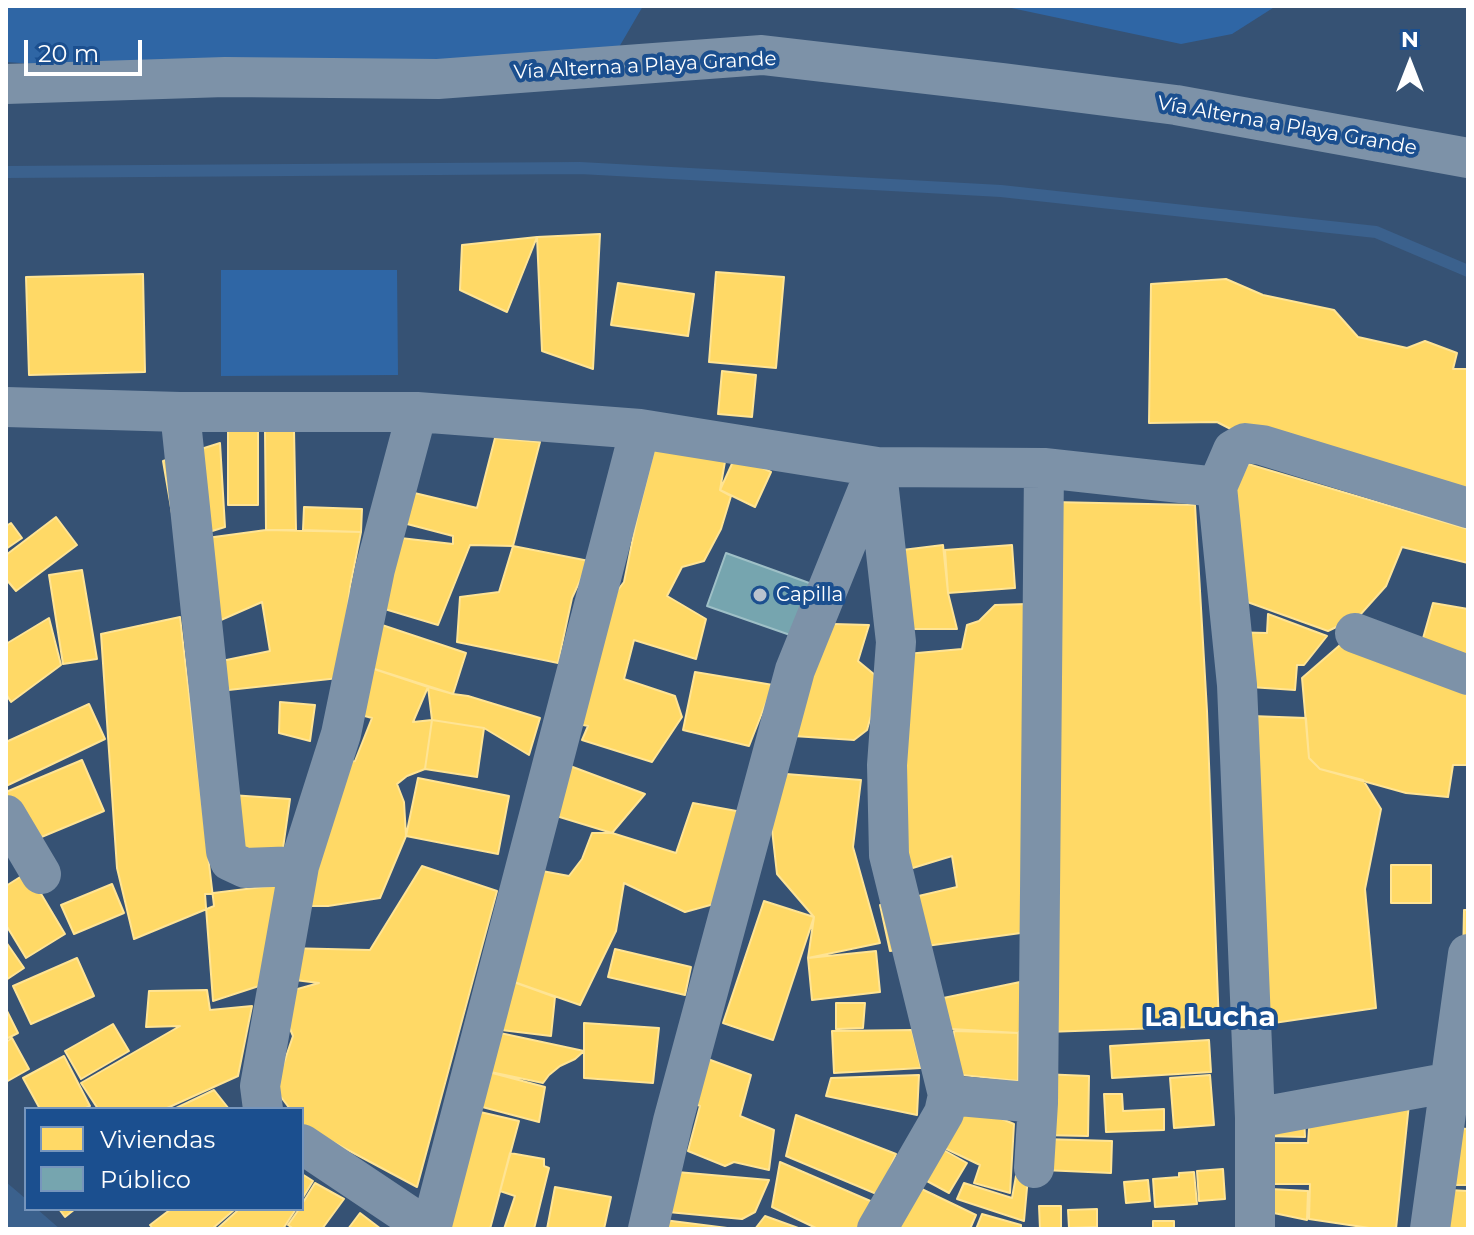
<!DOCTYPE html>
<html>
<head>
<meta charset="utf-8">
<style>
  body { margin:0 }
  #map { position:relative; width:1474px; height:1235px; overflow:hidden; background:#365274; font-family:Montserrat,sans-serif }
  canvas { display:block }
  .frame { position:absolute; inset:0; border:8px solid #fff; pointer-events:none }
  .legend { position:absolute; left:24px; top:1107px; width:280px; height:104px; box-sizing:border-box; background:#1b4f8f; border:2px solid #7695bc; margin:0; padding:10px 14px; list-style:none; font-size:24px; color:#fff }
  .legend li { display:flex; align-items:center; gap:16px; height:40px }
  .legend b { width:40px; border:2px solid #7695bc }
  .north { position:absolute; left:1370px; top:24px; width:80px; height:80px; -webkit-text-stroke:6px #1b4f8f; paint-order:stroke; rotate:0deg; font-size:22px; font-weight:700; line-height:32px; text-align:center; color:#fff }
  .north::after { content:''; display:block; margin:auto; width:28px; height:36px; background:#fff; clip-path:polygon(50% 0,100% 100%,50% 72%,0 100%) }
  .scale { position:absolute; left:24px; top:40px; width:118px; height:36px; box-sizing:border-box; border:4px solid #fff; border-top:0; padding-left:10px; font-size:24px; line-height:28px; white-space:nowrap; color:#fff; -webkit-text-stroke:6px #1b4f8f; paint-order:stroke }
</style>
</head>
<body>
<div id="map">
<canvas width="1474" height="1235"></canvas>
<div class="frame"></div>
<ul class="legend">
<li><b style="height:22px;background:#ffd966"></b>Viviendas</li>
<li><b style="height:22px;background:#76a5af"></b>Público</li>
</ul>
<div class="north">N</div>
<div class="scale">20 m</div>
</div>
<script>
const ctx = document.querySelector('canvas').getContext('2d');
ctx.lineJoin = 'round';
function fillPath(path, color) {
  ctx.fillStyle = color;
  ctx.fill(path, 'evenodd');
}
function strokePath(path, color, width, dash) {
  ctx.strokeStyle = color;
  ctx.lineWidth = width;
  ctx.lineCap = dash ? 'butt' : 'round';
  ctx.setLineDash(dash || []);
  ctx.stroke(path);
}
function write(font, color, halo, rows, align = 'center') {
  ctx.font = font + ' Montserrat,sans-serif';
  ctx.lineWidth = 8;
  ctx.setLineDash([]);
  ctx.textBaseline = 'middle';
  ctx.strokeStyle = halo;
  ctx.fillStyle = color;
  for (const [text, x, y, turn = 0] of rows) {
    ctx.save();
    ctx.translate(x, y);
    ctx.rotate((+turn || 0) * Math.PI / 180);
    ctx.textAlign = isNaN(turn) ? turn : align;
    if (halo) ctx.strokeText(text, 0, 0);
    ctx.fillText(text, 0, 0);
    ctx.restore();
  }
}
fillPath(new Path2D(`
  M6 6H643L608 66 225 77 6 62Z
  M1002 6H1276L1232 34 1181 44Z
  M221 270H397L398 375 221 376Z`), '#2f66a5');
fillPath(new Path2D(`
  M6 1182 26 1199V1209H37L60 1229H6Z`), '#3b618d');
const homes = new Path2D(`
  M600 234 593 369 542 351 537 237Z
  M537 237 507 312 460 290 462 245Z
  M716 272 784 277 776 368 709 362Z
  M143 274 145 372 29 375 26 277Z
  M1226 279 1263 295 1334 310 1358 337 1407 348 1425 341 1457 353 1453 369H1468V499L1262 445 1217 422 1149 423 1151 284Z
  M618 283 694 294 688 336 611 325Z
  M722 371 756 375 752 417 718 414Z
  M228 428H258V505H228Z
  M294 430 296 530H266L265 431Z
  M495 438 540 442 513 546 470 545 438 625 378 607 383 536 453 544V536L388 519 402 490 477 508Z
  M220 443 225 527 177 542 163 461Z
  M654 450 726 456 720 490 731 496 721 529 704 561 682 567 667 596 706 619 696 659 634 640 624 679 675 696 682 717 652 762 582 740 588 726 564 721 607 604 624 582 637 518Z
  M736 455 771 472 755 507 720 490Z
  M1248 464 1468 529V563L1402 547 1386 586 1359 616 1328 631 1228 595 1220 521Z
  M1052 502 1195 505 1207 711 1219 1026 1046 1032Z
  M304 507 362 509 361 532 303 530Z
  M56 517 77 545 16 591 6 579V555Z
  M11 523 22 538 6 549V526Z
  M266 530 361 532 350 587 339 678 210 692 207 664 270 651 262 602 189 634 177 542Z
  M943 545 948 593 957 629H900L886 552Z
  M1012 545 1015 588 948 593 945 550Z
  M513 546 589 561 572 598 558 663 457 642 460 597 499 592Z
  M82 570 97 659 63 664 49 575Z
  M1433 603 1468 609V666L1418 656Z
  M1027 604 1028 932 890 951 880 905 957 887 952 856 893 874 895 655 962 649 967 625 979 621 995 605Z
  M1268 614 1327 636 1304 665H1297L1295 690 1250 687 1226 632 1267 633Z
  M180 617 214 906 134 939 117 868 101 634Z
  M49 618 61 665 11 702 6 694V644Z
  M376 623 466 653 453 694 362 665Z
  M798 623 869 625 858 661 881 680 867 730 854 740 778 735Z
  M1340 645 1468 695V765H1453L1448 797 1406 793 1320 769 1309 758 1302 678Z
  M362 665 428 687 413 722 432 720 425 769 407 776 397 784 404 802 406 836 380 898 328 906H301L332 763 355 761 372 718 346 711Z
  M695 672 773 685 749 746 683 730Z
  M428 687 453 694 468 696 540 718 529 755 484 728 432 720Z
  M280 702 315 705 310 741 279 733Z
  M89 704 105 739 6 786V742Z
  M1224 715 1306 718 1309 758 1320 769 1363 780 1381 809 1365 889 1376 1008 1260 1025Z
  M432 720 484 728 477 777 425 769Z
  M82 760 104 811 27 843 6 804V792Z
  M554 760 645 794 612 833 540 811Z
  M774 773 861 780 853 847 880 943 808 958 814 917 777 874 771 821Z
  M418 778 509 796 498 854 406 836Z
  M216 794 290 799 282 855 212 851Z
  M693 803 742 812 714 904 685 912 624 883 616 931 580 1005 497 976 526 868 569 876 582 859 592 833H612L676 853Z
  M1391 865H1431V903H1391Z
  M422 866 497 891 417 1187 303 1126 302 1109H290L275 1089 293 1036 276 995 319 983 279 978 285 948 370 950Z
  M28 872 65 934 26 958 6 925V886Z
  M112 884 124 913 74 934 61 905Z
  M279 885 265 984 213 1001 205 894Z
  M764 901 814 917 773 1040 723 1023Z
  M1464 910H1468V960H1463Z
  M6 942 24 968 6 980Z
  M615 949 691 967 685 995 608 977Z
  M876 951 880 992 812 1000 808 958Z
  M77 958 94 996 31 1024 13 986Z
  M497 976 555 997 551 1036 493 1029Z
  M1020 982 1025 1025 1018 1033 935 1028 929 1001Z
  M207 990 210 1010 252 1006 238 1076 165 1109H98L81 1083 180 1026 146 1027 149 991Z
  M836 1003H865L863 1028 836 1029Z
  M6 1009 18 1033 6 1039Z
  M584 1023 659 1028 653 1083 584 1078Z
  M113 1024 129 1051 81 1079 65 1051Z
  M486 1030 584 1051 575 1059 560 1066 549 1075 543 1083 481 1070Z
  M912 1030 921 1068 834 1073 832 1031Z
  M954 1031 1018 1033V1081L953 1074Z
  M12 1038 29 1069 6 1082V1042Z
  M1209 1040 1211 1072 1112 1078 1110 1046Z
  M697 1055 751 1075 740 1116 774 1130 769 1170 734 1162 725 1166 688 1151 700 1106 686 1100Z
  M64 1056 90 1106 84 1109H40L23 1078Z
  M481 1070 545 1087 539 1122 471 1104Z
  M1041 1074 1089 1076 1088 1136 1040 1135Z
  M919 1075 917 1115 826 1096 831 1078Z
  M1210 1075 1214 1125 1174 1128 1170 1078Z
  M214 1090 229 1109H174Z
  M1104 1094H1122L1123 1111 1164 1109V1130L1106 1132Z
  M956 1100 1014 1124 1010 1193 974 1183 980 1165 936 1144Z
  M1409 1104 1396 1229H1376L1309 1219 1310 1184H1268L1265 1143H1308L1310 1115Z
  M463 1108 519 1121 490 1229H452L437 1224Z
  M796 1115 896 1154 879 1195 786 1156Z
  M1304 1116 1305 1137 1264 1136Z
  M1455 1128 1468 1129V1185H1454Z
  M1044 1139 1112 1141 1111 1173 1043 1170Z
  M931 1143 967 1163 949 1193 916 1175Z
  M510 1153 544 1159V1166L549 1168 534 1229H504L515 1196 500 1191Z
  M780 1162 875 1203 861 1229H818L772 1207Z
  M1223 1169 1225 1199 1199 1201 1197 1171Z
  M677 1172 769 1180 755 1212 742 1219 668 1212Z
  M1194 1172 1197 1204 1155 1207 1153 1179 1179 1177V1173Z
  M302 1174 313 1181 302 1199Z
  M1016 1176 1028 1177 1024 1221 957 1199 964 1183 1012 1198Z
  M1148 1180 1150 1201 1126 1203 1124 1182Z
  M907 1182 976 1215 970 1229H889Z
  M315 1183 344 1199 322 1229H294L288 1225 299 1209H302V1204Z
  M555 1187 611 1197 604 1229H547Z
  M1271 1189 1308 1191 1307 1220 1269 1212Z
  M1449 1190 1468 1191V1229H1446Z
  M1039 1206H1061V1229H1040Z
  M59 1209H75L65 1217Z
  M171 1209H233L234 1210 212 1229H153L150 1225Z
  M236 1209H296L283 1229H217L237 1211Z
  M1097 1209V1227L1069 1228 1068 1210Z
  M360 1213 381 1229H348Z
  M982 1214 1021 1225V1229H976Z
  M765 1216 801 1229H755Z
  M664 1220 735 1229H663Z
  M1153 1221H1174V1229H1153Z`);
fillPath(homes, '#ffd966');
strokePath(homes, '#ffe494', 2);
const public = new Path2D(`
  M726 553 812 584 793 636 707 606Z`);
fillPath(public, '#76a5af');
strokePath(public, '#9fc0c7', 2);
strokePath(new Path2D(`
  M6 172 580 168 1001 191 1376 232 1468 271`), '#3b618d', 12);
strokePath(new Path2D(`
  M6 84 225 77 438 79 762 55 1003 83 1176 105 1468 158
  M6 407 180 412H417L640 429 877 467 1044 468 1217 487 1233 450 1245 443 1262 445 1468 508
  M180 412 226 851 230 861 245 868 299 866
  M1217 487 1237 685 1255 1118V1229
  M1355 633 1468 675
  M6 815 41 874
  M948 1095 1038 1103
  M263 1109 260 1086 299 866 341 734 375 569 417 412
  M1255 1118 1468 1079
  M302 1144 429 1229
  M1034 1168 1038 1103 1044 468
  M431 1229 640 429
  M648 1229 673 1121 795 670 877 467
  M877 1229 944 1113 948 1095 889 855 887 765 896 642 877 472
  M1430 1229 1468 954`), '#7d92a8', 40);
for (const [x, y, r, color] of [
  [760,595,8,"#b9c2ce"]
]) {
  const dot = new Path2D();
  dot.arc(x, y, r, 0, 2 * Math.PI);
  ctx.fillStyle = color;
  ctx.fill(dot);
  strokePath(dot, '#1b4f8f', 3);
}
write('20px', '#fff', '#1b4f8f', [
  ["Vía Alterna a Playa Grande",645,66,-3],
  ["Vía Alterna a Playa Grande",1287,126,10]
]);
write('20px', '#fff', '#1b4f8f', [
  ["Capilla",776,595]
], 'left');
write('bold 28px', '#fff', '#1b4f8f', [
  ["La Lucha",1210,1018]
]);
</script>
</body>
</html>
